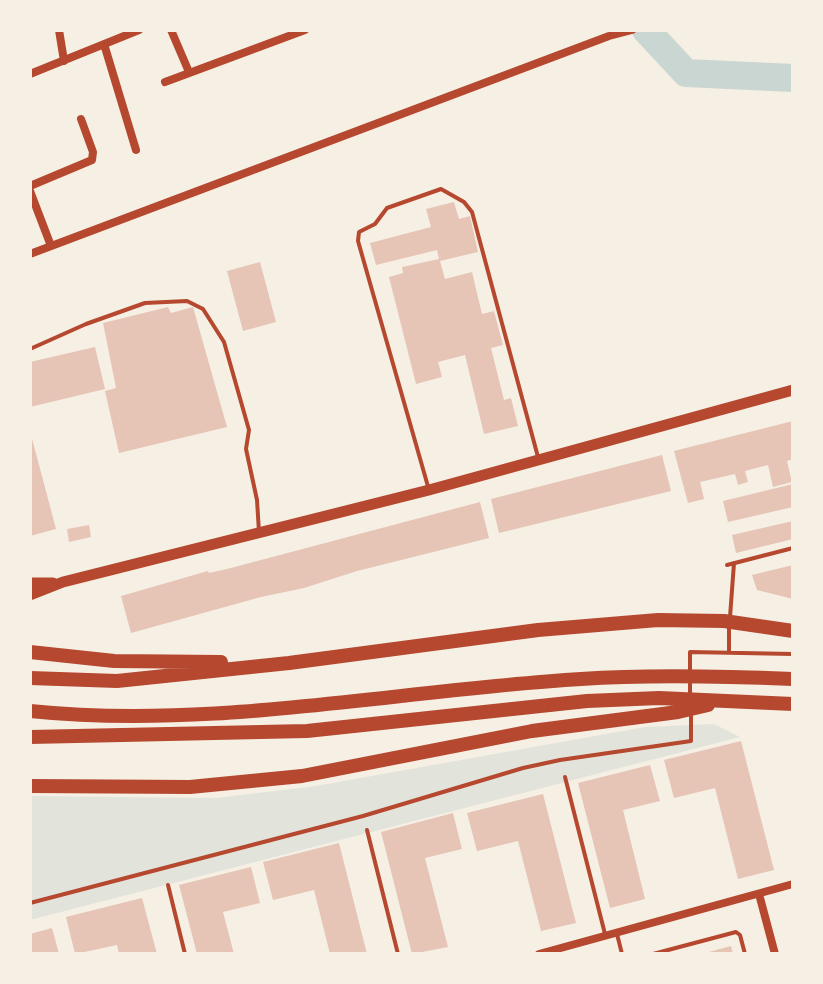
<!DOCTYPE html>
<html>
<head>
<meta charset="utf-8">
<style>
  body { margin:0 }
  #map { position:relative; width:823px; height:984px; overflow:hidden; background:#f6efe4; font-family:Lato,sans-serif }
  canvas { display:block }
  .frame { position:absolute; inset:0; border:32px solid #f6efe4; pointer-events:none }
</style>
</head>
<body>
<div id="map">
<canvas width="823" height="984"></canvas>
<div class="frame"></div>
</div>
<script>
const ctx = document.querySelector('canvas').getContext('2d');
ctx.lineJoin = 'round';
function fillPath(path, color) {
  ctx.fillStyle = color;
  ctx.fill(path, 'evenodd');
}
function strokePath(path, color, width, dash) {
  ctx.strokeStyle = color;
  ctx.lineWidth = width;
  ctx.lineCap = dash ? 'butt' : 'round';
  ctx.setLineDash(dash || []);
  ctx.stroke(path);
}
fillPath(new Path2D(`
  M714 724 740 737 30 920V796L216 798 316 786 645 727Z`), '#e2e4dc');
strokePath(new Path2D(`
  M646 30 686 73 793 78`), '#c9d6d2', 28);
fillPath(new Path2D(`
  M454 202 459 219 470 216 478 252 440 261 445 279 472 272 482 314 494 311 503 345 491 348 504 400 511 398 518 426 484 434 465 355 438 362 442 377 416 384 389 277 403 273 402 267 439 259 437 250 376 265 370 243 431 227 426 209Z
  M260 262 276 322 243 331 227 271Z
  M168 307 171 313 193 307 227 427 119 453 105 391 116 388 103 323Z
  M95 347 105 389 30 407V362Z
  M793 421V459L787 461 792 482 773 487 768 465 745 471 748 482 738 485 735 474 700 482 704 499 688 503 674 451Z
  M30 431 56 529 30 536Z
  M662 455 671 491 499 533 491 499Z
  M793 484V507L728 522 723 501Z
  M480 502 489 538 357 571 304 588 261 597 131 633 121 596 208 571 209 573 227 569Z
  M793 521V539L736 553 732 535Z
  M89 525 91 537 69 542 67 529Z
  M793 565V599L757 590 752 575Z
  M741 741 774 870 738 879 715 788 674 798 664 760Z
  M650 765 660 801 623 810 645 899 610 908 578 783Z
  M543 794 576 923 541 931 518 841 477 851 467 813Z
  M453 813 462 849 425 858 448 947 412 954 381 832Z
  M339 843 367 954H330L314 890 273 900 263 862Z
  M251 867 260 903 223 912 234 954H197L179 885Z
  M142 898 157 954H119L117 945 75 954 66 917Z
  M52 928 59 954H30V934Z
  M731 946 733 954H705V953Z`), '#e6c5b7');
strokePath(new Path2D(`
  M30 349 86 324 145 303 187 301 203 309 224 342 249 430 246 449 257 500 259 532
  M429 490 358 241 359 232 375 224 387 208 441 189 464 202 472 212 538 457
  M727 565 793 548
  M730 617 734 563
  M729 652V625
  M690 698V652L793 654
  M565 777 605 934
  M367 830 398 954
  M168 885 185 954
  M30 903 363 816 523 768 560 760 691 741V715
  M617 934 622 954
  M653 954 736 932 740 935 745 954`), '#b5482f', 4);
strokePath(new Path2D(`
  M59 30 64 61
  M171 30 189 72
  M104 44 136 150
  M30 74 139 30
  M165 82 305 30
  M30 186 92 160 93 152 81 119
  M30 191 51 246
  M30 254 609 36 632 30
  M759 894 775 954
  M539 954 793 884`), '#b5482f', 8);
strokePath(new Path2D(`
  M30 583H53
  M30 595 63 582 429 490 793 390`), '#b5482f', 11);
strokePath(new Path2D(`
  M30 652 114 661 221 662
  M30 678 117 681 289 663 538 630 658 620 724 621 793 631
  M30 711C214 730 397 690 581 679 651 674 723 676 793 679
  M30 737 307 731 587 701 659 698 793 704
  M30 786 190 787 302 776 532 731 678 712 708 705`), '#b5482f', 14);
</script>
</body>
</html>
